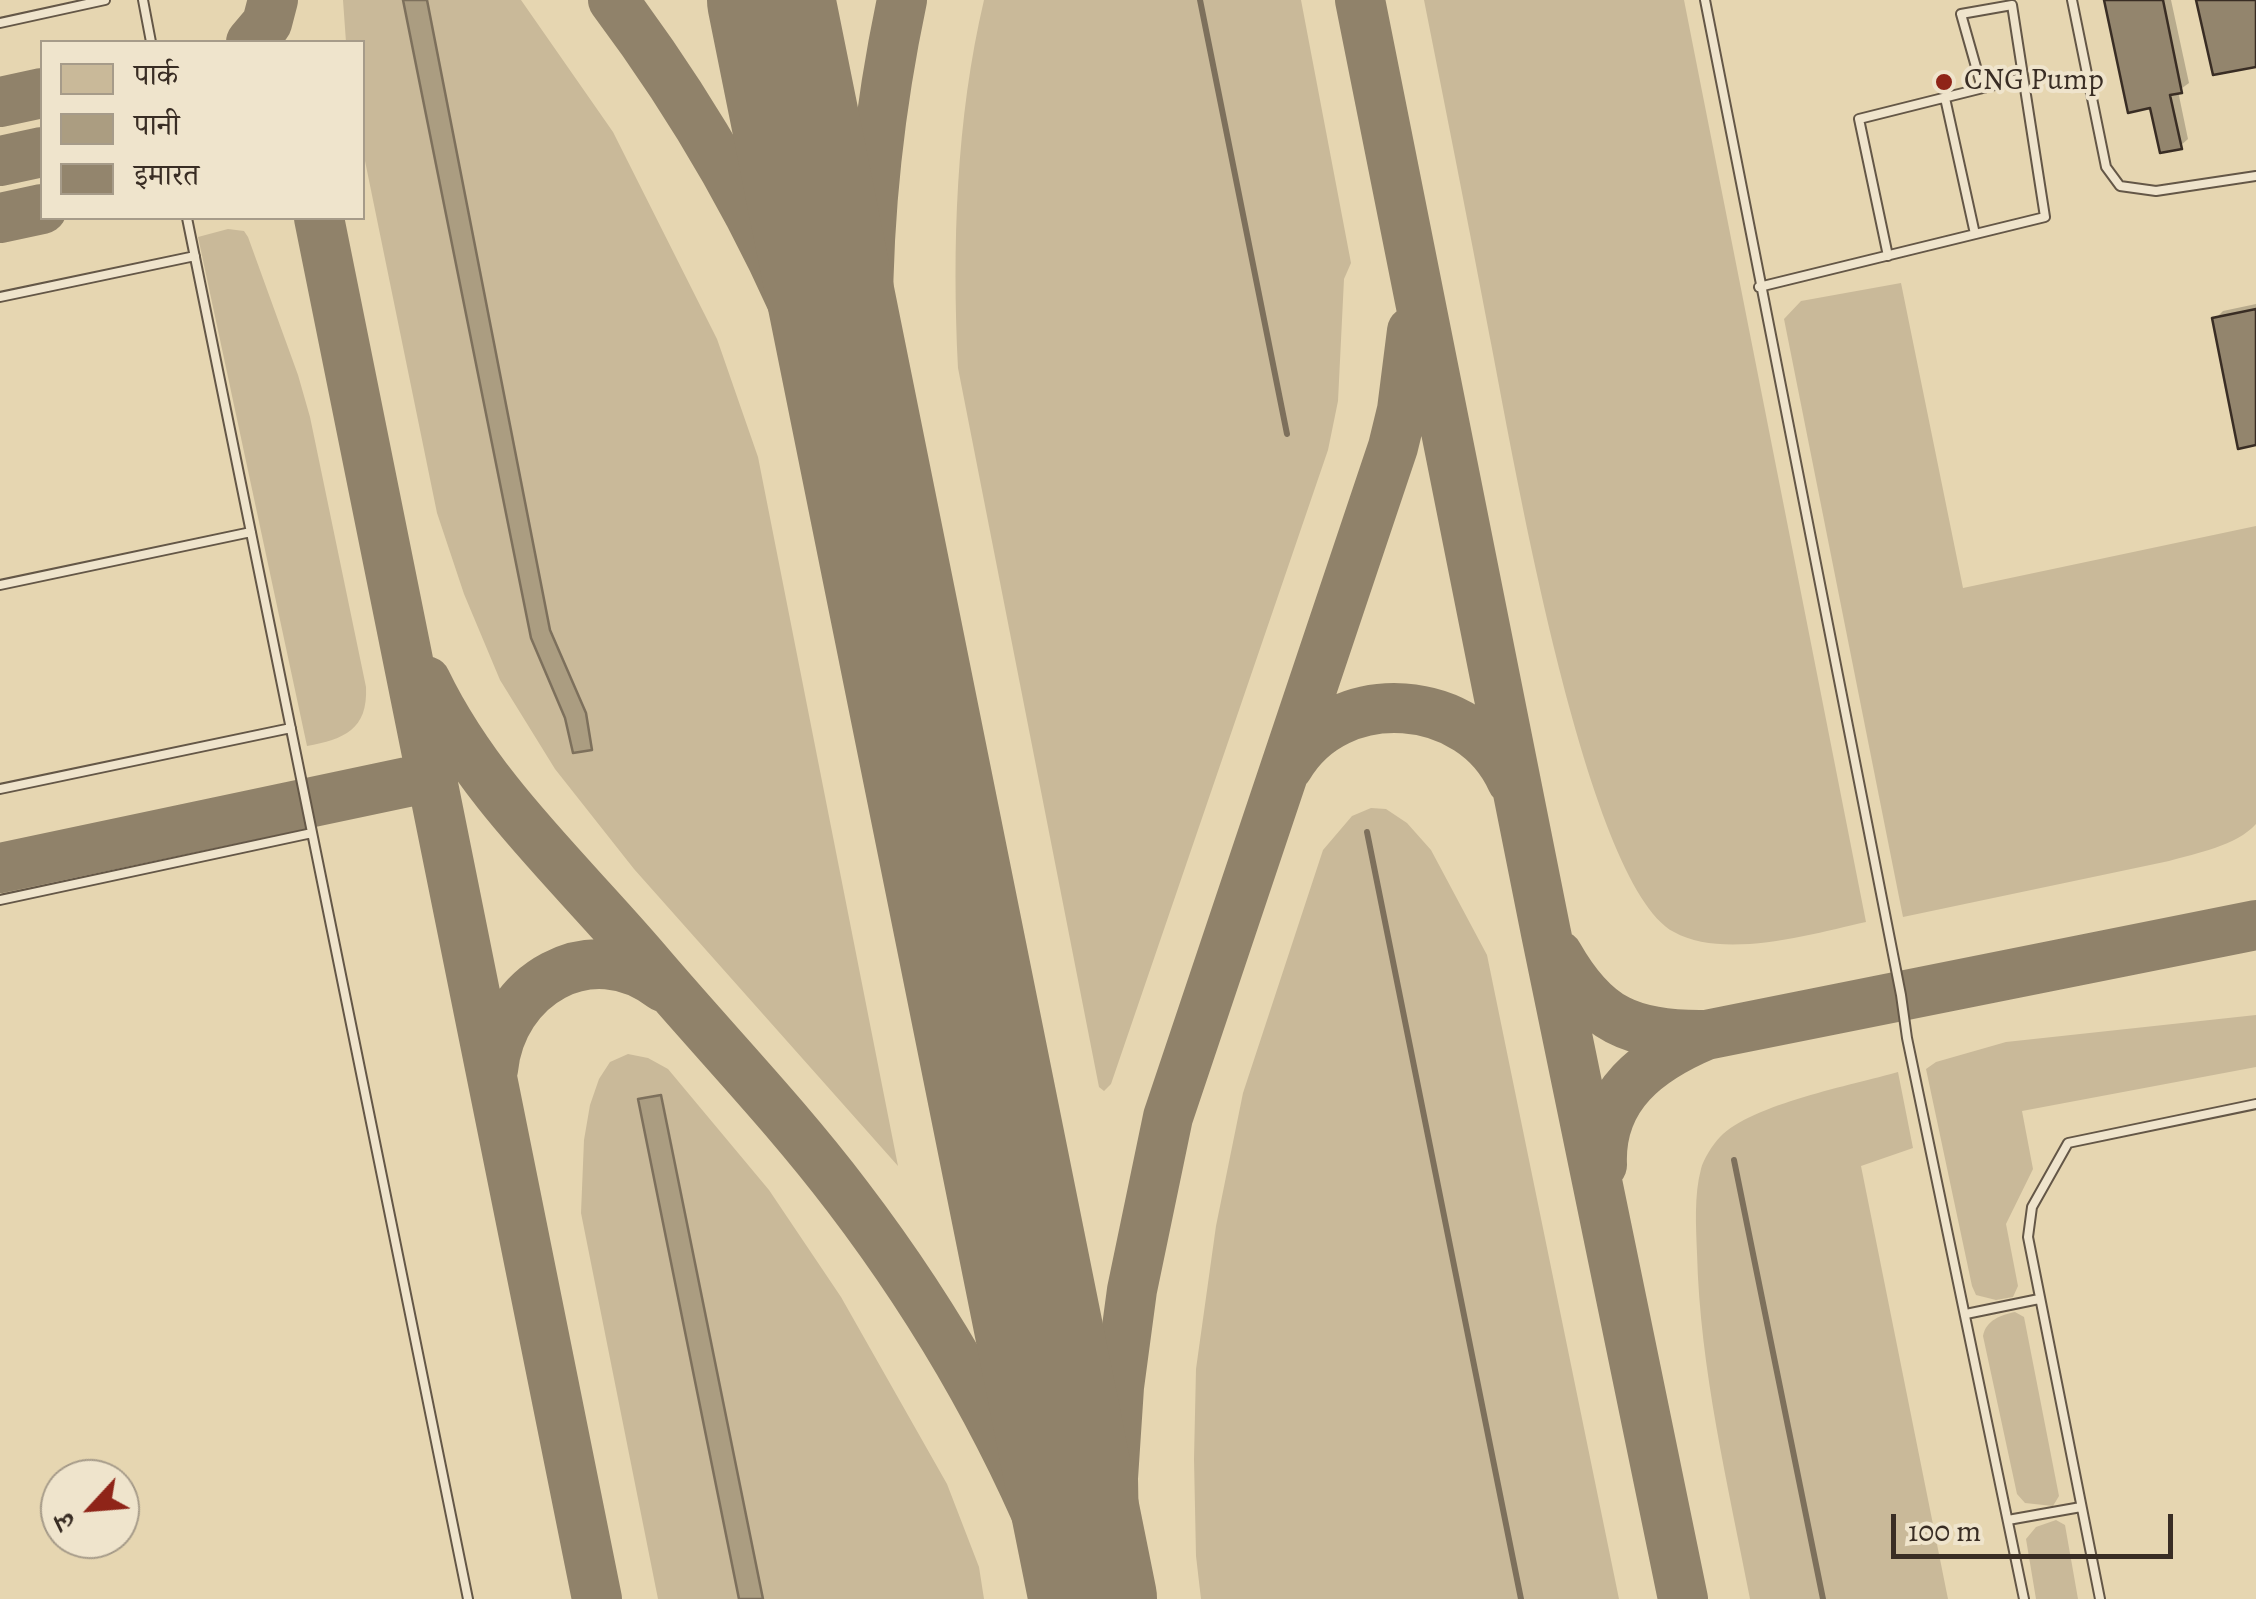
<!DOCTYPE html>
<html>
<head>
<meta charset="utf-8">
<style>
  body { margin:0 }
  #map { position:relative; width:2256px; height:1599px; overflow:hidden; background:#e6d6b1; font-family:Alegreya,"Noto Serif Devanagari",serif }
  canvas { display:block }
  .legend { position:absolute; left:40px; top:40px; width:325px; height:180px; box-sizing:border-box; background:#efe4cc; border:2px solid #a69b89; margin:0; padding:12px 18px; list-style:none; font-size:30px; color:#392d24 }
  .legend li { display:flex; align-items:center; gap:20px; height:50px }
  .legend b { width:50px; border:2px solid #a69b89 }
  .north { position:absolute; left:40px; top:1459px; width:100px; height:100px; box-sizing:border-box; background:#efe4cc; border:2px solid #a69b89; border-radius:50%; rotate:244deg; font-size:28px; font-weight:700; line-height:40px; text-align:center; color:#392d24 }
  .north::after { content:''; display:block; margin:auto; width:35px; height:45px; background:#8f2418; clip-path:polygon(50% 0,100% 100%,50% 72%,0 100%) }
  .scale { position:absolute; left:1891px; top:1514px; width:282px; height:45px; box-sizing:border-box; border:5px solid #392d24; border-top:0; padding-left:12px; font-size:30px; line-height:35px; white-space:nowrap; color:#392d24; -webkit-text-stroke:8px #efe4cc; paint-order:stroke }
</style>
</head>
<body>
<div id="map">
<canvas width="2256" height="1599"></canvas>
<ul class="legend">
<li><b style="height:28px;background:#c9b999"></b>पार्क</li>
<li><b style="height:28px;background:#ab9d81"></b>पानी</li>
<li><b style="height:28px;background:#93856d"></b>इमारत</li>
</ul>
<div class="north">उ</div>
<div class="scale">100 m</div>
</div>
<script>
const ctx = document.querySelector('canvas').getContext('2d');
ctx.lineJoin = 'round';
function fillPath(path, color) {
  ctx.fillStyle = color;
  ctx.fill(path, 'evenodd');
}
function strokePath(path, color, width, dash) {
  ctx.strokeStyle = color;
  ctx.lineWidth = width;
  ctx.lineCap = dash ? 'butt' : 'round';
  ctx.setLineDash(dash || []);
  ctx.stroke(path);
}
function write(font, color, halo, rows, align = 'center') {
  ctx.font = font + ' Alegreya,serif';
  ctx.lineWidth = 8;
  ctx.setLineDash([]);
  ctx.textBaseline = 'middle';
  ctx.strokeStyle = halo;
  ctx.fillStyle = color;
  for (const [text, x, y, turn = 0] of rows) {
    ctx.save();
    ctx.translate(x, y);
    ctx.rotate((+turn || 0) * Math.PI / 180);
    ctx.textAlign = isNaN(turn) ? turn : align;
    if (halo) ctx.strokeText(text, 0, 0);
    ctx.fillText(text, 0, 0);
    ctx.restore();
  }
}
fillPath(new Path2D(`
  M343 0H521L613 132 717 339 758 457 898 1166 634 869 555 769 500 680 464 594 437 513 364 156 362 42H346Z
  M984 0H1301L1351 263 1344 279 1338 401 1328 450 1111 1084 1104 1091 1099 1087 958 368C952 246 956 119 984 0Z
  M1424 0H1684L1866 922C1812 934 1724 960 1674 932 1584 883 1511 443 1489 333 1468 222 1446 111 1424 0Z
  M228 229 244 231 248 237 298 375 310 417 366 687C368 730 344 739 307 746L198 237Z
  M1901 283 1963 588 2256 526V824C2236 846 2197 853 2169 861L1903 917 1784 319 1801 301Z
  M1371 808 1386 809 1407 823 1431 850 1487 955 1619 1599H1201L1196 1556 1194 1459 1196 1369 1216 1226 1243 1093 1323 850 1352 816Z
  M2256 1015V1067L2022 1111 2033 1169 2006 1224 2018 1286 2013 1297 1996 1300 1976 1295 1972 1286 1926 1069 1936 1062 2006 1042Z
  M628 1054 648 1058 668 1069 769 1190 841 1297 947 1484 979 1567 984 1599H763L662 1096 639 1100 739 1599H658L581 1213 584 1140 590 1105 599 1079 610 1062Z
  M1898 1072 1913 1148 1861 1166 1948 1599H1750C1728 1484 1700 1370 1697 1253 1696 1226 1694 1195 1701 1169 1703 1160 1713 1144 1720 1137 1752 1104 1853 1085 1898 1072Z
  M2015 1312 2024 1317 2059 1496 2053 1506 2025 1503 2017 1494 1983 1336C1986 1320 2001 1315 2015 1312Z
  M2056 1520 2065 1525 2078 1599H2036L2026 1539 2036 1527Z`), '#c9b999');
const water = new Path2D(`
  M403 0H427L550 630 586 713 592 750 573 753 565 718 531 638Z
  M661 1095 763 1599H739L638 1099Z`);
fillPath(water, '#ab9d81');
strokePath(water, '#7d705c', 2.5);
fillPath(new Path2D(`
  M2107 0H2171L2189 83 2178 91 2188 139 2180 146 2152 105Z
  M2256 304V443L2215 319 2223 311Z`), '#0003');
strokePath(new Path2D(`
  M1200 0 1287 434
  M1367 832 1521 1599
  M1734 1160 1823 1599`), '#7d705c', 6);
strokePath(new Path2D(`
  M613 0C694 108 762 226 813 351 844 429 866 511 890 591
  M1360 0 1546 933 1683 1599
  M251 42 267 23 273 0
  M0 102 42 93
  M0 161 42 152
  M0 218 42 209
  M319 218 597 1599
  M877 477C859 319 869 156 902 0
  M426 681C478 789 568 870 645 960 712 1039 785 1114 847 1196 941 1319 1017 1454 1071 1599
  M1288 767C1338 681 1473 692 1512 781
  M0 868 431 777
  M1558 955C1595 1020 1631 1036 1705 1035
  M493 1070C501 985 590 931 663 987
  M1602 1165C1599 1095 1649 1059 1706 1035L2256 925
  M1115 1599 1113 1478 1119 1387 1132 1290 1168 1117 1393 447 1402 410 1412 331`), '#90826a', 50);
strokePath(new Path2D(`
  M771 0 1093 1599`), '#90826a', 128);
const building = new Path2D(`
  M2104 0H2163L2182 93 2170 95 2182 149 2160 153 2150 108 2128 113Z
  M2196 0H2256V67L2213 75Z
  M2256 309V445L2238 449 2212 318Z`);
fillPath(building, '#93856d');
strokePath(building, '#392d24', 2.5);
const lane = new Path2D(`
  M143 0 151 42
  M1705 0 1901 995 1907 1038 2024 1599
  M2072 0 2106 167 2120 186 2156 191 2256 176
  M0 23 105 0
  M1945 98 1975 234
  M187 218 468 1599
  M1888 256 1859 119 2023 78
  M1759 287 2045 217 2012 5 1961 14 1982 88
  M0 297 195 256
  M0 585 251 532
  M0 789 291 728
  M0 900 312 833
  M1966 1314 2039 1299
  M2008 1520 2081 1507
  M2100 1599 2028 1237 2032 1207 2068 1143 2256 1104`);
strokePath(lane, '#645747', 12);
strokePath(lane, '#efe4cc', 8);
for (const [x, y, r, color] of [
  [1944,82,10,"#8f2418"]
]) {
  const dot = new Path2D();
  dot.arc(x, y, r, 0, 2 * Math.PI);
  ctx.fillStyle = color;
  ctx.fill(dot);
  strokePath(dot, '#efe4cc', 4);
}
write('30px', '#392d24', '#efe4cc', [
  ["CNG Pump",1964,82]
], 'left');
</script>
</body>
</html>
